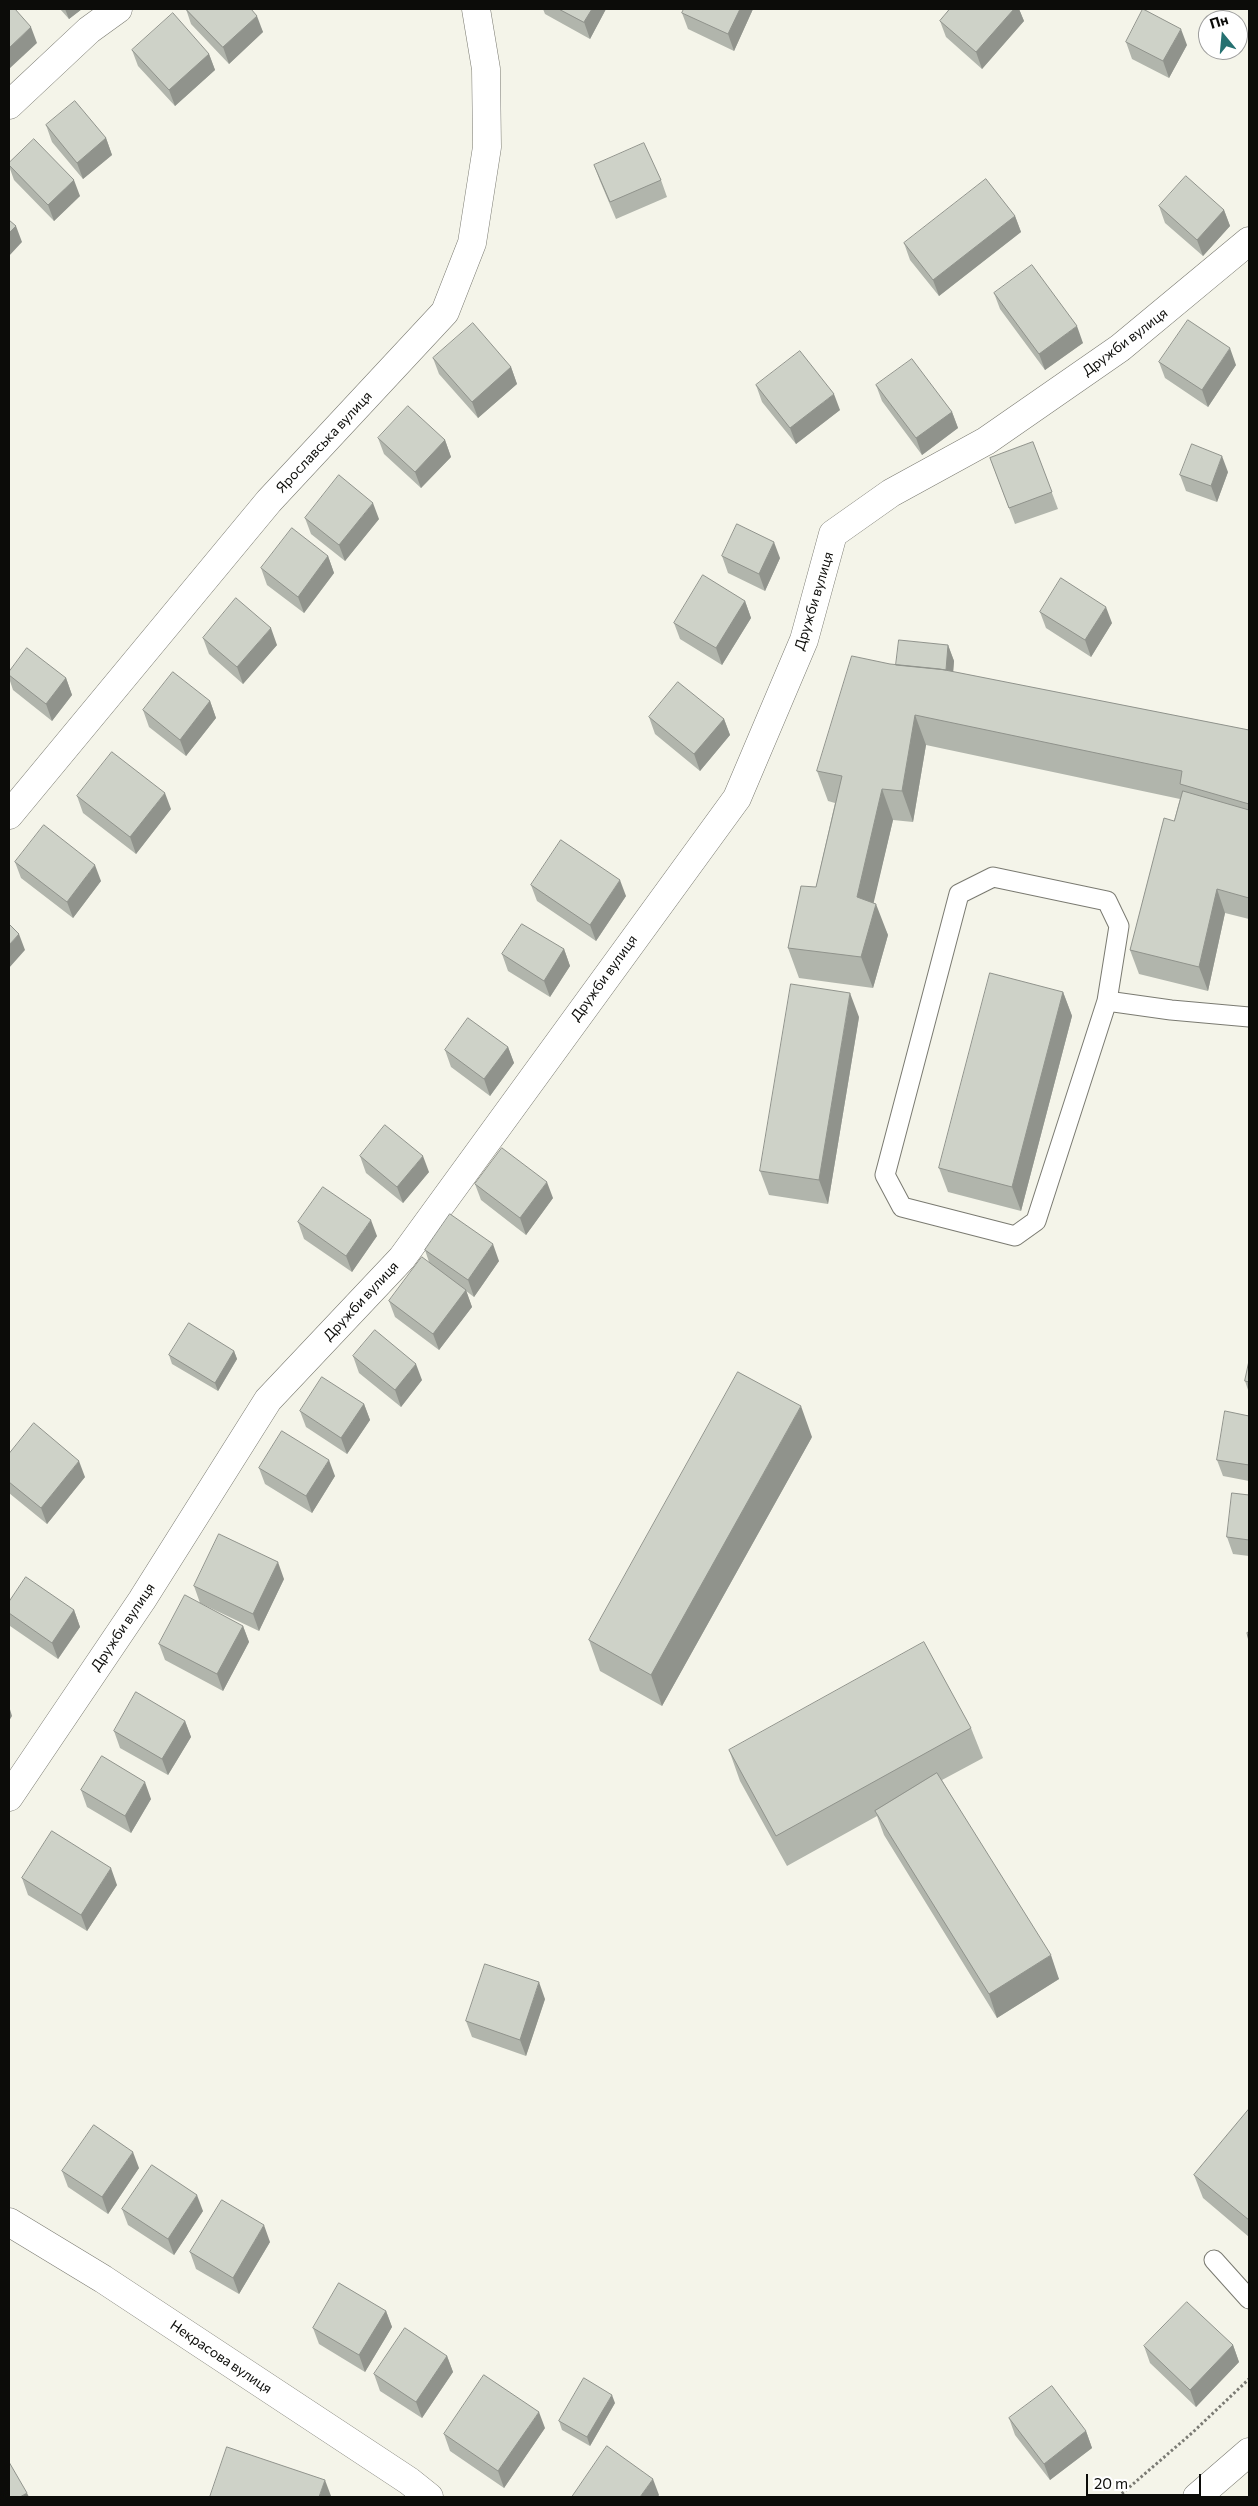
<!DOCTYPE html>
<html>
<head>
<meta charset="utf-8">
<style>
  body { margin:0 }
  #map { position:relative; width:1258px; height:2506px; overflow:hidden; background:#f4f4e9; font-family:Commissioner,sans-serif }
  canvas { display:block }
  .frame { position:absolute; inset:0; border:10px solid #0c0c09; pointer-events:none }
  .north { position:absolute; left:1198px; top:10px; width:50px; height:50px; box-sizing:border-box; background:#fff; border:1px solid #9e9e9d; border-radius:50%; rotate:343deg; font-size:14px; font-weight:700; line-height:20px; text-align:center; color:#0c0c09 }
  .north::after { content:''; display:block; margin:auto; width:18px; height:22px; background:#267171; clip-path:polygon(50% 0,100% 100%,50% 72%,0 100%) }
  .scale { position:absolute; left:1086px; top:2474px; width:115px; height:22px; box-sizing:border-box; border:2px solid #0c0c09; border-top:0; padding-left:6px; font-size:15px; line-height:18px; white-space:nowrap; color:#0c0c09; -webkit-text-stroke:4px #fff; paint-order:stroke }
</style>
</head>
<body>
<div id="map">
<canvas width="1258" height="2506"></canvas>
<div class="frame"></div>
<div class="north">Пн</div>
<div class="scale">20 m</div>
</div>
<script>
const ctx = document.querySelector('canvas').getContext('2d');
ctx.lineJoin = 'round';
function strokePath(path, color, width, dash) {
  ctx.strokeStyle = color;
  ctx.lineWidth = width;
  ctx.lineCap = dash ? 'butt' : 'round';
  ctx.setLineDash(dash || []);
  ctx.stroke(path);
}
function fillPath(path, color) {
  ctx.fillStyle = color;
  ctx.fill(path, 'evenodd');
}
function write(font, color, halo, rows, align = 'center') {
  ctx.font = font + ' Commissioner,sans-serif';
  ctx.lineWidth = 5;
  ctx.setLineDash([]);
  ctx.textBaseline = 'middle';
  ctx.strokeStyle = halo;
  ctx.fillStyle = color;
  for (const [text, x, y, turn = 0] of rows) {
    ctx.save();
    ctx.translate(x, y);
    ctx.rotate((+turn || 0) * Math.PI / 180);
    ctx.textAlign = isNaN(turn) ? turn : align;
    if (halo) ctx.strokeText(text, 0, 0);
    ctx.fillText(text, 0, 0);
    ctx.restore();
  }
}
const service = new Path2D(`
  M993 877 1107 901 1119 926 1107 1001 1036 1221 1015 1236 902 1207 885 1175 959 894Z
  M1107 1001 1171 1010 1249 1017
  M1214 2260 1249 2299`);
const minor = new Path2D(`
  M9 105 89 30 118 9
  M9 815 269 501 445 312 472 243 487 147 486 69 476 9
  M9 1797 142 1600 268 1400 402 1258 737 798 804 640 833 534 891 493 986 441 1120 348 1249 241
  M9 2222 103 2279 409 2481 429 2497`);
const secondary = new Path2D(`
  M1197 2497 1249 2452`);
strokePath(service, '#7a7a71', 21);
strokePath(minor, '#7a7a71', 29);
strokePath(secondary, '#7a7a71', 29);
strokePath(new Path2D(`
  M1118 2497 1192 2433 1249 2379`), '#7a7a73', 3, [2.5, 2.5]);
strokePath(service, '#fff', 19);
strokePath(minor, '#fff', 28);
strokePath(secondary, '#fff', 28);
fillPath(new Path2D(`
  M60 9H82L69 19Z
  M186 9H251L263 32 229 64 191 24Z
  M543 9H606L590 39 545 14Z
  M753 9 734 51 688 29 682 13Z
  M950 9H1019L1024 21 982 69 946 37 940 21Z
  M1126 42 1187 45 1169 78 1132 59Z
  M132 50 209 54 215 70 175 106 138 66Z
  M46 125 106 138 112 155 83 179 52 142Z
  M9 163 80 196 54 221 14 180 9 166Z
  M594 165 661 180 667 197 616 219 600 181Z
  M1159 206 1224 210 1230 226 1203 256 1165 223Z
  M1015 216 1021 232 939 296 910 260 904 243Z
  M994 293 1083 343 1045 370 1000 309Z
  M433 358 511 367 517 384 478 418 439 374Z
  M1159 362 1236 365 1208 407 1165 378Z
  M756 385 840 410 796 444 762 402Z
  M876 385 952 412 958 428 922 455 882 401Z
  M378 438 445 440 451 457 421 488 384 454Z
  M1033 442 1058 509 1015 524 990 458Z
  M1228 472 1217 502 1186 491 1180 475Z
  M305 518 379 519 345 561 311 534Z
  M328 556 334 573 304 613 267 585 261 568Z
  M722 556 780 558 765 591 728 573Z
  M745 601 751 618 722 665 680 639 674 623Z
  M1040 612 1112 623 1091 657 1046 628Z
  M203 638 277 645 243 684 209 654Z
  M948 645 954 661 953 672 1249 730V919L1225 913 1208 991 1139 974 1130 950 1174 821 1180 799 926 745 913 822 893 820 873 903 888 935 873 988 799 978 788 948 816 887 835 803 828 801 817 771 896 665Z
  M9 672 66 678 72 695 52 721 13 690 9 678Z
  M210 701 216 718 186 756 149 727 143 710Z
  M649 717 724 719 730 735 700 771 655 734Z
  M77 796 171 809 136 854 83 813Z
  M15 862 101 881 73 918 21 878Z
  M531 885 626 896 596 941 537 901Z
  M564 949 570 966 550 997 508 971 502 954Z
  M1063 992 1072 1016 1021 1211 948 1192 939 1168Z
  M859 1017 828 1204 769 1195 760 1171Z
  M508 1047 514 1063 490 1096 451 1067 445 1050Z
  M360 1156 429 1172 403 1203 366 1173Z
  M475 1184 553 1198 526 1235 481 1200Z
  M298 1222 377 1236 352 1272 304 1239Z
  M425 1250 499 1261 474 1297 466 1291 472 1307 439 1350 395 1317 389 1301 429 1262Z
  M234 1351 237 1359 218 1391 172 1364 169 1355Z
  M353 1356 422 1380 401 1407 359 1373Z
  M1249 1361V1393L1245 1381Z
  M364 1404 370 1420 347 1454 306 1427 300 1411Z
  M1249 1416V1481L1223 1476 1217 1460Z
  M812 1437 662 1706 600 1671 589 1640Z
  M9 1454 85 1477 47 1524 9 1493Z
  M259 1468 335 1476 312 1513 265 1484Z
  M1249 1495V1556L1233 1554 1227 1537Z
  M284 1579 259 1631 200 1603 194 1586Z
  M9 1602 74 1610 80 1627 58 1659 10 1626 9 1624Z
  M243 1626 249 1642 223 1691 165 1660 159 1644Z
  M185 1721 191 1737 168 1775 120 1748 114 1731Z
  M971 1728 983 1758 942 1780 1059 1979 997 2018 884 1835 877 1816 787 1866 740 1781 729 1750Z
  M81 1790 151 1799 131 1833 87 1807Z
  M22 1878 117 1885 87 1931 28 1895Z
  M545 1999 526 2056 472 2037 466 2021Z
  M1249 2109V2237L1203 2198 1194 2175Z
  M139 2168 108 2214 68 2187 62 2171Z
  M122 2209 203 2211 174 2255 128 2225Z
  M270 2242 239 2294 196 2269 190 2252Z
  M386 2311 392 2327 365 2372 319 2344 313 2328Z
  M1233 2345 1239 2362 1196 2407 1150 2363 1144 2346Z
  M447 2356 453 2372 422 2418 380 2391 374 2374Z
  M615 2403 590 2446 562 2430 559 2421Z
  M1009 2418 1086 2431 1092 2448 1050 2480 1015 2435Z
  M545 2428 504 2488 450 2451 444 2434Z`), '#b1b5ac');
fillPath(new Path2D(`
  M65 9H82L69 19Z
  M592 9H606L590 39 584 22Z
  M740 9H753L734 51 728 34Z
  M1014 9H1019L1024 21 982 69 976 52Z
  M257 16 263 32 229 64 223 47Z
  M31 27 37 43 9 69V48Z
  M1181 29 1187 45 1169 78 1163 61Z
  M209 54 215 70 175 106 169 90Z
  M106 138 112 155 83 179 77 163Z
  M74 180 80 196 54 221 48 205Z
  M1224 210 1230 226 1203 256 1197 240Z
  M1015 216 1021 232 939 296 933 280Z
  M16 226 22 242 9 256V233Z
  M1077 326 1083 343 1045 370 1039 354Z
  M1230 348 1236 365 1208 407 1202 390Z
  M511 367 517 384 478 418 472 402Z
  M834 394 840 410 796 444 790 428Z
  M952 412 958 428 922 455 916 438Z
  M445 440 451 457 421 488 415 472Z
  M1222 456 1228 472 1217 502 1211 486Z
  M373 503 379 519 345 561 339 545Z
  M774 542 780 558 765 591 759 574Z
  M328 556 334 573 304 613 298 597Z
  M745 601 751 618 722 665 716 648Z
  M1106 607 1112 623 1091 657 1085 640Z
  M271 628 277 645 243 684 237 667Z
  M948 645 954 661 951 700 945 683Z
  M66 678 72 695 52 721 46 704Z
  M210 701 216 718 186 756 180 740Z
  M915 715 926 745 913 822 902 791Z
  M724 719 730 735 700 771 694 754Z
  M882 789 893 820 868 927 857 897Z
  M165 793 171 809 136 854 130 837Z
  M95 865 101 881 73 918 67 902Z
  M620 880 626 896 596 941 590 925Z
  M1217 889 1225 913 1208 991 1199 967Z
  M876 904 888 935 873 988 861 957Z
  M19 934 25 950 9 968V945Z
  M564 949 570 966 550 997 544 981Z
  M1063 992 1072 1016 1021 1211 1012 1187Z
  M850 993 859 1017 828 1204 819 1180Z
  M508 1047 514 1063 490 1096 484 1079Z
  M423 1156 429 1172 403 1203 397 1187Z
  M547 1182 553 1198 526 1235 520 1218Z
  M371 1220 377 1236 352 1272 346 1256Z
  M493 1244 499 1261 474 1297 468 1280Z
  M466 1290 472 1307 439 1350 433 1334Z
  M234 1351 237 1359 218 1391 215 1383Z
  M416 1364 422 1380 401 1407 395 1390Z
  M364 1404 370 1420 347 1454 341 1438Z
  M801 1406 812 1437 662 1706 651 1675Z
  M329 1460 335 1476 312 1513 306 1496Z
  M79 1461 85 1477 47 1524 41 1508Z
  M278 1562 284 1579 259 1631 253 1614Z
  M74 1610 80 1627 58 1659 52 1643Z
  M243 1626 249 1642 223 1691 217 1674Z
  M9 1706 12 1716 9 1721Z
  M185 1721 191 1737 168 1775 162 1759Z
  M145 1782 151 1799 131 1833 125 1816Z
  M111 1868 117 1885 87 1931 81 1915Z
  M1051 1955 1059 1979 997 2018 989 1994Z
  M539 1982 545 1999 526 2056 520 2040Z
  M133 2152 139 2168 108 2214 102 2197Z
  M197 2195 203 2211 174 2255 168 2239Z
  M264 2225 270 2242 239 2294 233 2278Z
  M386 2311 392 2327 365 2372 359 2355Z
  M1233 2345 1239 2362 1196 2407 1190 2390Z
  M447 2356 453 2372 422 2418 416 2402Z
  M612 2395 615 2403 590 2446 587 2437Z
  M539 2412 545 2428 504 2488 498 2471Z
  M1086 2431 1092 2448 1050 2480 1044 2464Z
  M653 2479 659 2495 658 2497H640Z
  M325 2480 331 2496V2497H319Z
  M27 2493 29 2497H20Z`), '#90938c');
const building = new Path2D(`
  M9 9H15L31 27 9 48Z
  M186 9H251L257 16 223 47Z
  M559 9H592L584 22Z
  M684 9H740L728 34 682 13Z
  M950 9H1014L976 52 940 21Z
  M1143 9 1181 29 1163 61 1126 42Z
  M173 13 209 54 169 90 132 50Z
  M75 101 106 138 77 163 46 125Z
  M34 139 74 180 48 205 9 165V163Z
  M644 143 661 180 610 202 594 165Z
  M1186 176 1224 210 1197 240 1159 206Z
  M986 179 1015 216 933 280 904 243Z
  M9 220 16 226 9 233Z
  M1032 265 1077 326 1039 354 994 293Z
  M1188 320 1230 348 1202 390 1159 362Z
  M473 323 511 367 472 402 433 358Z
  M800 351 834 394 790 428 756 385Z
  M912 359 952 412 916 438 876 385Z
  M408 406 445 440 415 472 378 438Z
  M1033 442 1052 492 1009 508 990 458Z
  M1192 444 1222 456 1211 486 1180 475Z
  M339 475 373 503 339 545 305 518Z
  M737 524 774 542 759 574 722 556Z
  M292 528 328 556 298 597 261 568Z
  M703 575 745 601 716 648 674 623Z
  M1061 578 1106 607 1085 640 1040 612Z
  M236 598 271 628 237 667 203 638Z
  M899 640 948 645 946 670 896 665Z
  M27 648 66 678 46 704 9 675V672Z
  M852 656 890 664 940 669 1249 730V804L1180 784 1182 771 915 715 902 791 882 789 857 897 876 904 861 957 788 948 801 886 816 887 842 776 817 771Z
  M173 672 210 701 180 740 143 710Z
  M678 682 724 719 694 754 649 717Z
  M112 752 165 793 130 837 77 796Z
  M1183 791 1249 810V898L1217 889 1199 967 1130 950 1164 818 1174 821Z
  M44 825 95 865 67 902 15 862Z
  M561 840 620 880 590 925 531 885Z
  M9 924 19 934 9 945Z
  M522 924 564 949 544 981 502 954Z
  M990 973 1063 992 1012 1187 939 1168Z
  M791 984 850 993 819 1180 760 1171Z
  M468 1018 508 1047 484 1079 445 1050Z
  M385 1125 423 1156 397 1187 360 1156Z
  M502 1148 547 1182 520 1218 475 1184Z
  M323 1187 371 1220 346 1256 298 1222Z
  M450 1214 493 1244 468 1280 425 1250Z
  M422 1257 466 1290 433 1334 389 1301Z
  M189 1323 234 1351 215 1383 169 1355Z
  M375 1330 416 1364 395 1390 353 1356Z
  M1249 1361V1382L1245 1381Z
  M738 1372 801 1406 651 1675 589 1640Z
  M322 1377 364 1404 341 1438 300 1411Z
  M1225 1411 1249 1416V1465L1217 1460Z
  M34 1423 79 1461 41 1508 9 1482V1454Z
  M282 1431 329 1460 306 1496 259 1468Z
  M1232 1493 1249 1495V1540L1227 1537Z
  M219 1534 278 1562 253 1614 194 1586Z
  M26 1577 74 1610 52 1643 9 1613V1602Z
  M185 1595 243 1626 217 1674 159 1644Z
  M1249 1632V1641L1247 1633Z
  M924 1642 971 1728 776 1836 729 1750Z
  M136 1692 185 1721 162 1759 114 1731Z
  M102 1756 145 1782 125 1816 81 1790Z
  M937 1773 1051 1955 989 1994 875 1811Z
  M52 1831 111 1868 81 1915 22 1878Z
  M485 1964 539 1982 520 2040 466 2021Z
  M1249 2109V2220L1194 2175Z
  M94 2125 133 2152 102 2197 62 2171Z
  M152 2165 197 2195 168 2239 122 2209Z
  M222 2200 264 2225 233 2278 190 2252Z
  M339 2283 386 2311 359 2355 313 2328Z
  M1187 2302 1233 2345 1190 2390 1144 2346Z
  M405 2328 447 2356 416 2402 374 2374Z
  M484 2375 539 2412 498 2471 444 2434Z
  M584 2378 612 2395 587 2437 559 2421Z
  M1052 2386 1086 2431 1044 2464 1009 2418Z
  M607 2446 653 2479 640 2497H572Z
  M227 2447 325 2480 319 2497H210Z
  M9 2462 27 2493 20 2497H9Z`);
fillPath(building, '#ced2c8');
strokePath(building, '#90938c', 1);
write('14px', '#0c0c09', '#fff', [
  ["Дружби вулиця",1125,342,-37],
  ["Ярославська вулиця",324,442,-47],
  ["Дружби вулиця",814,601,-73],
  ["Дружби вулиця",604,978,-54],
  ["Дружби вулиця",361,1301,-47],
  ["Дружби вулиця",123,1627,-56],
  ["Некрасова вулиця",221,2357,34]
]);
</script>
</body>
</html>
